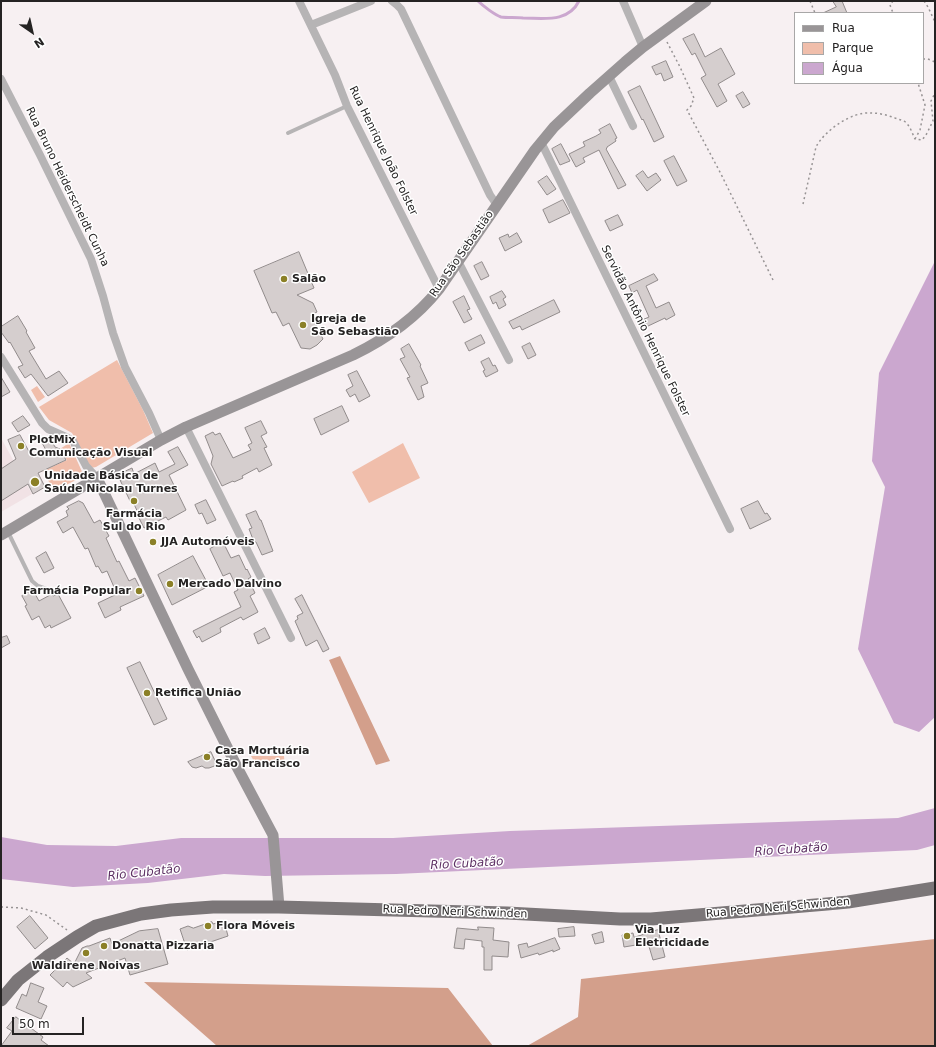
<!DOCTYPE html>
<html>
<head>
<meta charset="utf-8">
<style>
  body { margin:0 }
  #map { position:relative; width:936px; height:1047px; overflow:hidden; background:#f7f0f2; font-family:"DejaVu Sans",sans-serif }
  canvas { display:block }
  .frame { position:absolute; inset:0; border:2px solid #252323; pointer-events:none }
  .legend { position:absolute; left:794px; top:12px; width:130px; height:72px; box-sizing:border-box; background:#fff; border:1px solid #a8a7a7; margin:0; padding:5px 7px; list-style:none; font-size:12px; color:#252323 }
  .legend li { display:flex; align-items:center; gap:8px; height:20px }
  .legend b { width:20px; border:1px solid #a8a7a7 }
  .north { position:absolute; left:12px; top:12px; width:40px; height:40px; -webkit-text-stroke:3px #fff; paint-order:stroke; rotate:146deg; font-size:11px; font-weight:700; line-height:16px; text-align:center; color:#252323 }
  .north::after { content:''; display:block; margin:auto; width:14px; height:18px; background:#252323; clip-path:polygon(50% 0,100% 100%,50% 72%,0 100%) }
  .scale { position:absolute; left:12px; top:1017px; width:72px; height:18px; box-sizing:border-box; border:2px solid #252323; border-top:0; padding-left:5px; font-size:12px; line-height:14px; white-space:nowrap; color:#252323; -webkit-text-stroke:3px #fff; paint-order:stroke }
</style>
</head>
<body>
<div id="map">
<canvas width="936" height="1047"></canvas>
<div class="frame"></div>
<ul class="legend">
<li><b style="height:5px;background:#999597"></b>Rua</li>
<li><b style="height:11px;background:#f0beab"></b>Parque</li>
<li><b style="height:11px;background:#cba7cf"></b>Água</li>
</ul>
<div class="north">N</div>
<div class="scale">50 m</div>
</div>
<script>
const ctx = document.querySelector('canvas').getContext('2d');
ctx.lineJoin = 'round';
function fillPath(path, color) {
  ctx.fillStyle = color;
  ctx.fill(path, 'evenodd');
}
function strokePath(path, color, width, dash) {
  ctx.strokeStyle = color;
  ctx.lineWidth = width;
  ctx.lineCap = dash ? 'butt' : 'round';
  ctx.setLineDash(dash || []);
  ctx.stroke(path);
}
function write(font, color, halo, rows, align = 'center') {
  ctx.font = font + ' "DejaVu Sans",sans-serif';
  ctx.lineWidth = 3;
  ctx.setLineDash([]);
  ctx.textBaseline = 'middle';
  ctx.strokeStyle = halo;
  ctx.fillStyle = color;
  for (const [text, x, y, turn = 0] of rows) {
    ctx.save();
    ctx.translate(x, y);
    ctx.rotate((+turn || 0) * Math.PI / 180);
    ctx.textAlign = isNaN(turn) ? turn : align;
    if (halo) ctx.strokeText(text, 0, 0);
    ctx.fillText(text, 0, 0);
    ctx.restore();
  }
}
fillPath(new Path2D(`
  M1 438 32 494 1 512Z`), '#f1e2e5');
fillPath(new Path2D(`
  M117 360 143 410 153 433 96 467 91 468 72 433 49 420 39 407Z
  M37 386 45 397 38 402 31 390Z
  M69 443 84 476 54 491 43 471 67 460 60 449Z
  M403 443 420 478 369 503 352 472Z
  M251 756H284L285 768H258Z`), '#f0beab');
fillPath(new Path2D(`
  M340 656 390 761 376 765 329 660Z
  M935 939V1046H527L578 1017 581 979Z
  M144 982 448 988 493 1046H217Z`), '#d39f8b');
fillPath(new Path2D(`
  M935 261V717L919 732 894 723 858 649 885 487 872 461 879 373Z
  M935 808V845L917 850 396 874 265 876 224 874 148 883 73 887 1 879V837L47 845 116 846 181 838H393L510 831 898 818Z`), '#cba7cf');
strokePath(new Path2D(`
  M478 1C483 6 495 15 501 17 508 18 516 17 523 18 544 18 568 23 579 1`), '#cba7cf', 3);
const building = new Path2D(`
  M833 1H842L847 13H823L836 7Z
  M694 34 705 57 721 48 735 74 718 84 727 101 717 107 701 78 706 75 695 53 692 55 683 39Z
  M666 61 673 77 664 81 661 73 656 75 652 67Z
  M640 86 664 137 654 142 643 119 642 120 628 92Z
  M743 92 750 104 743 108 736 96Z
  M610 124 617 138 615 139 616 141 607 147V148L606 149 626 185 618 189 599 150 583 158 585 162 576 167 569 154 585 146 583 142 596 136 601 133 599 130Z
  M561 144 570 161 560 165 552 149Z
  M674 156 687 181 677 186 664 161Z
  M643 171 648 178 656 173 661 180 647 191 636 176Z
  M547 176 556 189 547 195 538 182Z
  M563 200 570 213 549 223 543 210Z
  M618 215 623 225 610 231 605 221Z
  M517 233 522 242 505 251 499 238 508 234 509 237Z
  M299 252 314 288 297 295 313 303 317 312 311 315 323 339 317 345 310 349 301 348 289 323 283 326 276 312 272 313 254 271Z
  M482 262 489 276 481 280 474 266Z
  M654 274 658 280 646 286 656 308 669 302 675 315 666 320 665 318 646 327 642 320 649 317 637 290 632 293 629 286Z
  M502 291 506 297 503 299 506 305 499 309 496 302 493 304 490 297Z
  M464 296 470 309 467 310 472 319 464 323 453 302Z
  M554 300 560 312 522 330 520 326 513 329 509 322Z
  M18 316 27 331 26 332 35 348 29 351 46 379 59 371 68 383 48 396 31 374 25 378 18 367 23 365 10 342 9 343 1 332V327Z
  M481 335 485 343 469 351 465 343Z
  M530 343 536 355 528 359 522 347Z
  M409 344 421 365 420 366 428 383 421 386 424 397 418 400 407 378 410 377 400 359 405 357 401 349Z
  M489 358 493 366 495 365 498 371 486 377 483 371 485 370 481 362Z
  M357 371 370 396 359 402 355 394 350 397 346 390 353 386 348 375Z
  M1 377 10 392 1 397Z
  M342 406 349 421 321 435 314 419Z
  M23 416 30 425 18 432 12 423Z
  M261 421 267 433 261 436 267 447 264 448 272 465 259 472 257 468 242 476 243 478 234 482 233 481 222 486 211 464 213 456 205 436 213 432 215 435 220 433 233 458 251 450 248 445 252 443 245 428Z
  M20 435 32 457 46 450 42 443 50 438 55 447 60 449 66 460 38 473 45 487 33 494 28 484 1 501V469L16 459 8 440Z
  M178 447 188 465 169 475 186 510 168 520 166 517 144 528 139 518 140 517 133 502 131 503 120 480H122L119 474 132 468 134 474 155 463 159 472 175 464 168 452Z
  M206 500 216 520 207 524 202 513 199 514 195 505Z
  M79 501 83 503 94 523 100 520 109 536 106 538 117 562 119 561 129 581 135 578 144 596 120 607 121 610 105 618 98 603 117 594 107 571 102 573 98 566 96 567 88 548 85 549 73 527 63 533 57 522 68 516 66 511 69 509 67 507Z
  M758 501 765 514 767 513 771 519 750 529 741 509Z
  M256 511 260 520H261L273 551 262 555 256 542H254L249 529 252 528 246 515Z
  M223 542 231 558 239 555 246 570 247 569 251 577 248 579 255 593 250 596 258 612 243 620 241 617 220 628 221 632 202 642 199 636 197 638 193 631 241 607 234 592 238 590 230 573 223 576 210 549Z
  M46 552 54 568 44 573 36 558Z
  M193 556 209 586 172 605 158 575Z
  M33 590 39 601 52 594 53 596 58 594 71 618 51 628 50 625 45 628 39 616 32 620 25 606 27 605 22 596Z
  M302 595 329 649 323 652 317 640 306 646 295 621 298 619 297 616 303 613 295 599Z
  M265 628 270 638 258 644 254 634Z
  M7 636 10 643 1 648V638Z
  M140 662 167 719 154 725 127 668Z
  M211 752 217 765 209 768H205L202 766 196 768 192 767 188 762Z
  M30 916 48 938 35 949 17 927Z
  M212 922 213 924 220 922 221 926 225 925 228 936 187 950 180 929 188 926 193 928Z
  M478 927 494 928 493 940 509 942 508 957 492 956V970H484V947H482V941L465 939 464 949 454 948 457 928 478 930Z
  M574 927 575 936 559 937 558 929Z
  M158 929 168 964 130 975 125 958 86 973 92 978 73 987 67 982 63 987 50 975 67 958 74 964 82 948 87 946H89L110 938 112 944 139 931Z
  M658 930 665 957 653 960 648 943 624 947 622 935 633 933 634 937Z
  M602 932 604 942 595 944 592 935Z
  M555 938 560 949 553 952V950L539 955 538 953 521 958 518 945 527 943 528 947Z
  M31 983 44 988 38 1002 47 1006 41 1019 16 1008 22 994 26 996Z
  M16 1017 43 1037 41 1040 49 1046H1L12 1031 7 1028Z`);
fillPath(building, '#d5cece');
strokePath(building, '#918b8b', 1);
strokePath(new Path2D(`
  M810 1 815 13
  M893 1 890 5 893 13
  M924 1 928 7 935 22
  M667 42 680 67 694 98 691 106 687 110 721 174 773 280
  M923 59H928L935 62
  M915 139 920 130 925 105 918 83
  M803 204 816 147C824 131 852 111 871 113 879 113 887 115 895 118 898 119 901 120 904 121 910 125 912 133 915 139L922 140 926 135 933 121 931 101 935 93
  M1 907 21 908 46 915 67 930`), '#979394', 1.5, [2, 3]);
strokePath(new Path2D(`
  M288 133 347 106
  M8 532 32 581 38 586 52 591`), '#b6b4b5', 4);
strokePath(new Path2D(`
  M299 1 335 75 347 106 439 289
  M392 1 397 5 401 9 490 195 497 205
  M623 1 643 47
  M311 25 371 1
  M609 76 633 126
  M1 79 40 155 91 259 103 296 113 333 125 367 149 413 161 440
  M541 142 730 529
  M458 261 509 360
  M1 357 42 423 48 429 66 437 73 441 86 466 97 478
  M186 427 291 638`), '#b6b4b5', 8);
strokePath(new Path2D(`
  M97 478 188 669 237 767 273 835 279 907
  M1 535 161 440 186 427 353 355C386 339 416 318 439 289L535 150 554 127 590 93 625 62 643 47 706 1`), '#999597', 11);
strokePath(new Path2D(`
  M1 1000 18 980 47 957 77 937 96 926 141 914 171 910 213 907H279L507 913 620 919H651L827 904 848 902 935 888`), '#7b7678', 13);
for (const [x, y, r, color] of [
  [284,279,4,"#8b8027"],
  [303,325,4,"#8b8027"],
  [21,446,4,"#8b8027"],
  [35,482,5,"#8b8027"],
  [134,501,4,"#8b8027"],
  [153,542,4,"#8b8027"],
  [170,584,4,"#8b8027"],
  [139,591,4,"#8b8027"],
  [147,693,4,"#8b8027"],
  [207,757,4,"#8b8027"],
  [208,926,4,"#8b8027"],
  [627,936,4,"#8b8027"],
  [104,946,4,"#8b8027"],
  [86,953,4,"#8b8027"]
]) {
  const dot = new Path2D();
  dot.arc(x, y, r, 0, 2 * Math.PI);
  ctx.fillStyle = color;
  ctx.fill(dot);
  strokePath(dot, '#fff', 1.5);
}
write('11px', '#252323', '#fff', [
  ["Rua Henrique João Folster",383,151,64],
  ["Rua Bruno Heiderscheidt Cunha",67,187,64],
  ["Rua São Sebastião",462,254,-55],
  ["Servidão Antônio Henrique Folster",645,331,64],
  ["Rua Pedro Neri Schwinden",778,908,-5],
  ["Rua Pedro Neri Schwinden",455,912,2]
]);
write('bold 11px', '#252323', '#fff', [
  ["Salão",292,279],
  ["Igreja de",311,319],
  ["São Sebastião",311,332],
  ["PlotMix",29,440],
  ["Comunicação Visual",29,453],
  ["Unidade Básica de",44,476],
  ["Saúde Nicolau Turnes",44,489],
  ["Farmácia",134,514,"center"],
  ["Sul do Rio",134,527,"center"],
  ["JJA Automóveis",161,542],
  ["Mercado Dalvino",178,584],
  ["Farmácia Popular",131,591,"right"],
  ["Retifica União",155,693],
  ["Casa Mortuária",215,751],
  ["São Francisco",215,764],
  ["Flora Móveis",216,926],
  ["Via Luz",635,930],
  ["Eletricidade",635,943],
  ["Donatta Pizzaria",112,946],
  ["Waldirene Noivas",86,966,"center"]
], 'left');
write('italic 12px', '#5e3164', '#fff', [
  ["Rio Cubatão",791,850,-4],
  ["Rio Cubatão",467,864,-3],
  ["Rio Cubatão",144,873,-6]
]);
</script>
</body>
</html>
